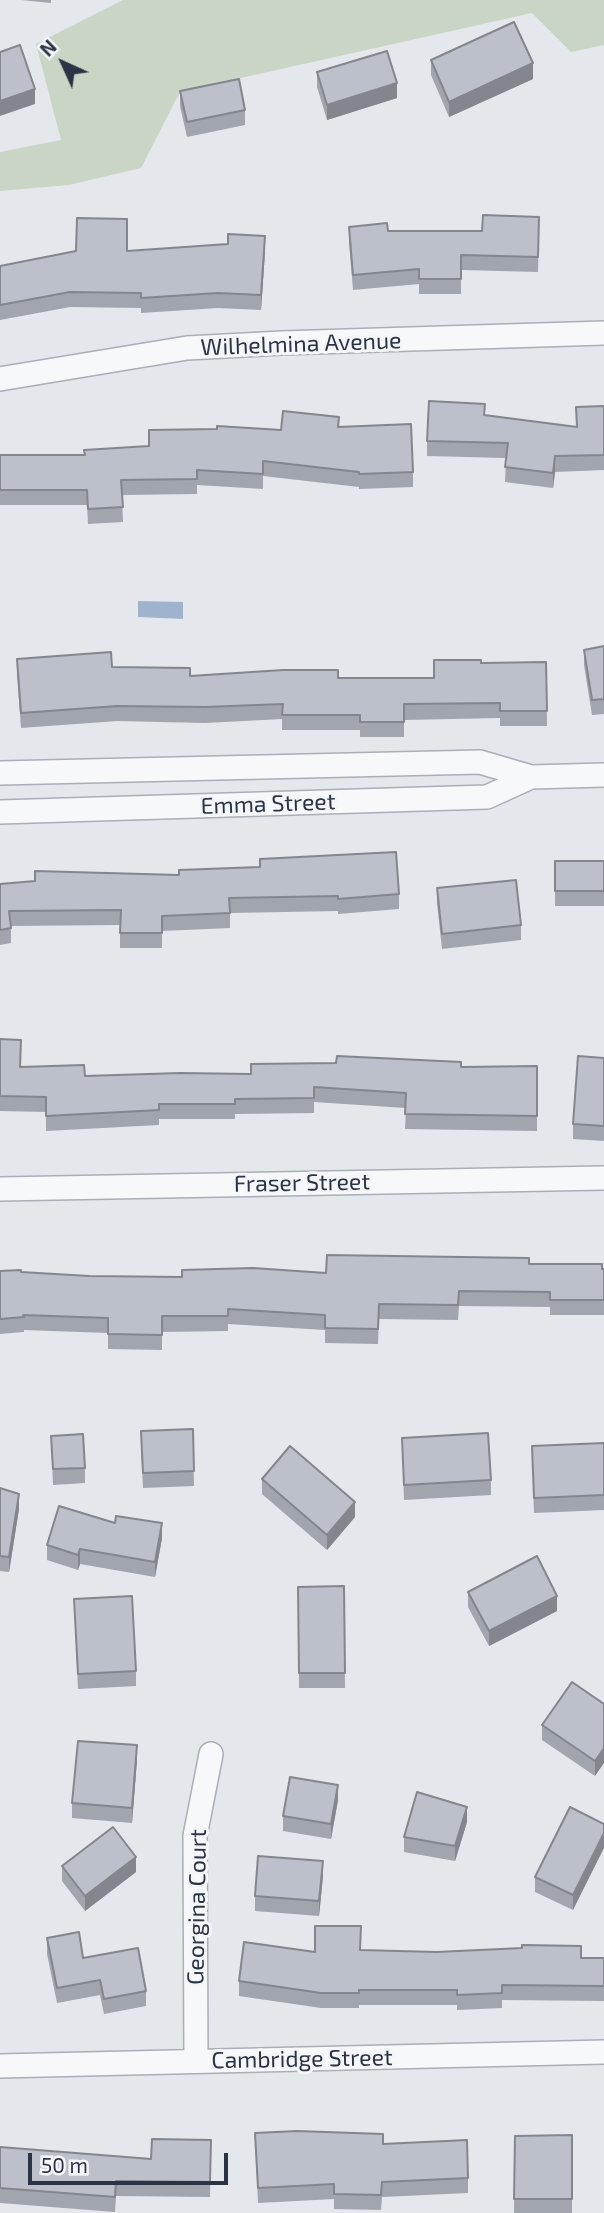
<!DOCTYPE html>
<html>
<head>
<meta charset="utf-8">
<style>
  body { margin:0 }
  #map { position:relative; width:604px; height:2213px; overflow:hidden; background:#e4e7ec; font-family:"Exo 2",sans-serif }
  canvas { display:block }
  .north { position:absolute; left:28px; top:28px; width:70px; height:70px; -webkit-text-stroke:5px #f4f6f9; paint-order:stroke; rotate:315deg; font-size:19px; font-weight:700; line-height:28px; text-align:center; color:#2b3445 }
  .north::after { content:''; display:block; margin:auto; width:24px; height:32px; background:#2b3445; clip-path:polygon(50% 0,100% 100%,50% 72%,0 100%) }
  .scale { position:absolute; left:28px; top:2153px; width:200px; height:32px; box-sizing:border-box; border:4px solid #2b3445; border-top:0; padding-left:9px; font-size:21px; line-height:24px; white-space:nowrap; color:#2b3445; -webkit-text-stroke:5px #f4f6f9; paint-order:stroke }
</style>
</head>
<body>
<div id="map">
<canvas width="604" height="2213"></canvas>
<div class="north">N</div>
<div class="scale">50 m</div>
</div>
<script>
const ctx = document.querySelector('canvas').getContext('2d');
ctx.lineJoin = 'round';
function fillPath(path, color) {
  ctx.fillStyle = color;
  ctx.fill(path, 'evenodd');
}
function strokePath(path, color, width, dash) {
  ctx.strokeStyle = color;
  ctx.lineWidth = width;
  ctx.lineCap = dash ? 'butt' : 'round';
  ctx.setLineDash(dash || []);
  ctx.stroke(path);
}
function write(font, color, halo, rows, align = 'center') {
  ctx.font = font + ' "Exo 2",sans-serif';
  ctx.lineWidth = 6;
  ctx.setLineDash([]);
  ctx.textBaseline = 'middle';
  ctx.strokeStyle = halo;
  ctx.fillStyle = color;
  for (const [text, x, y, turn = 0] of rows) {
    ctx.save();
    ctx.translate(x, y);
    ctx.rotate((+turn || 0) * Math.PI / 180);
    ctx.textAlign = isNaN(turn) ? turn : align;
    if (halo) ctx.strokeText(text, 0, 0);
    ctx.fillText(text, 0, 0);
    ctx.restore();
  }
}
fillPath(new Path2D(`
  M123 0H604V45L571 52 532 13 196 88 180 92 141 168 69 185 0 191V152L61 140 36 44Z`), '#c9d6c5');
fillPath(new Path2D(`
  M138 601 183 602V619L138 617Z`), '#9fb4cc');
const minor = new Path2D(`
  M0 379 187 348 282 343 604 333
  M0 773 480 762 531 777 604 775
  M0 812 487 797 531 777
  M0 1189 604 1178
  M196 2061 195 1836 211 1754
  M0 2066 604 2052`);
strokePath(minor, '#a9aeb7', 26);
strokePath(minor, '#f7f8fa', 23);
fillPath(new Path2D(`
  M21 0H51V3Z
  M431 60 533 79 449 117 431 75Z
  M317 72 397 98 327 120 317 87Z
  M180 91 245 110V125L187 137 180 106Z
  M349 227 388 231 539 232 538 272 461 270V294H419V284L353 290 349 242Z
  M127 251H265L261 310 218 308 141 313V308L70 307 0 320V266Z
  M604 406V470L555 472 553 488 505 482 506 458 427 456V441L485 415 576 427Z
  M339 427 413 472V487L359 489V487L263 476V489L197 485V494L122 495 123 522 88 524 87 505H0V455H84L281 430Z
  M604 646V714L592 715 584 665V650Z
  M17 659 112 667 190 676 434 678 481 663 546 662 547 726H500V718L404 720V737H360V730H282V719L205 723 117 721 21 728 17 674Z
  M555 861H604V906H555Z
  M0 884 399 894V909L338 914V911L230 913V928L162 931V948H120V925L11 926V943L0 945Z
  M437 888 521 925V940L442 949 437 903Z
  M0 1039 21 1067 85 1076 251 1074 461 1067 537 1066V1131L405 1129 406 1108 314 1102V1113L235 1114V1119H159V1125L46 1131V1112L0 1111Z
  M604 1058V1141L573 1139V1124Z
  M529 1264 604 1269V1315H550V1307L459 1306 458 1320 379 1319 378 1344 325 1343V1330L228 1324V1331L162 1332V1350L108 1349V1333L24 1330V1332L0 1334V1271L89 1276 182 1277 326 1273Z
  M193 1429 194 1486 143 1488 141 1446Z
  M51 1436 85 1468V1483L53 1485Z
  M402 1438 491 1480V1495L404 1500Z
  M604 1443V1510L534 1513 532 1446Z
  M262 1479 355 1517 327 1550 262 1494Z
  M0 1488 19 1509 9 1572 0 1571Z
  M162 1538 155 1577 80 1564 78 1570 47 1560V1545Z
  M344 1586 345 1688H299L298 1587Z
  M468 1592 557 1611 489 1646 468 1607Z
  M74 1599 136 1671V1686L78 1689Z
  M604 1704 595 1776 542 1740V1725Z
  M137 1760 132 1823 72 1818V1803Z
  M338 1800 331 1839 283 1831V1816Z
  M467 1822 455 1861 404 1852V1837Z
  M604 1824 573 1910 535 1892V1877Z
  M62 1866 136 1872 85 1911 62 1881Z
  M323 1876 319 1916 255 1911V1896Z
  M47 1938 146 1991V2006L104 2014 100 1995 57 2003 47 1954Z
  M360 1950 604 1958V2001L502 2000V2008L457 2010V2005H359V2008H321L239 1996V1981L315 1952Z
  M255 2133 383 2144 468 2178V2193L382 2197 381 2210 334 2209V2199L258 2203Z
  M572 2135V2213H514L515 2136Z
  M211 2140 210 2197 116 2196 115 2212 0 2203V2147L151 2159Z`), '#a1a5ae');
fillPath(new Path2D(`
  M533 63V79L449 117V102Z
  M397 83V98L327 120V105Z
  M35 89V104L0 116V101Z
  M265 236V251L261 310V295Z
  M555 456V472L553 488V473Z
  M19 1494V1509L9 1572V1557Z
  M355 1502V1517L327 1550V1535Z
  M162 1523V1538L155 1577V1562Z
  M80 1549V1564L78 1570V1555Z
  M557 1596V1611L489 1646V1631Z
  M137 1745V1760L132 1823V1808Z
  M604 1748V1763L595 1776V1761Z
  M338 1785V1800L331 1839V1824Z
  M467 1807V1822L455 1861V1846Z
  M604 1833V1848L573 1910V1895Z
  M136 1857V1872L85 1911V1896Z
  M323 1861V1876L319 1916V1901Z`), '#83868d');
const building = new Path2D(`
  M514 22 533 63 449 102 431 60Z
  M20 45 35 89 0 101V52Z
  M387 51 397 83 327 105 317 72Z
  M239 79 245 110 187 122 180 91Z
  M483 215 539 217 538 257 461 255V279H419V269L353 275 349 227 387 223 388 231H482Z
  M77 218 127 219V251L228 244V234L265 236 261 295 218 293 141 298V293L70 292 0 305V266L76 251Z
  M429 401 485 404 484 415 577 427 576 407 604 406V455L555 456 553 473 505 467 508 443 427 441Z
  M283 411 339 417 338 427 411 424 413 472 359 474V472L263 461V474L197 470V479L121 480 123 507 88 509 87 490H0V455H85L84 450 149 446V430L217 429V426L281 430Z
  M604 646V699L592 700 584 650Z
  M111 652 112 667 190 668V676L283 670H338V678H434V660H481V663L546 662 547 711H500V703L404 704V722H360V715H282L283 704 205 707 117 706 21 713 17 659Z
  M396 852 399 894 338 899V896L229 898 230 913 162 916V933H120L121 910 9 911 11 928 0 930V884L35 881V871L179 875V870L260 867V859Z
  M555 861H604V891H555Z
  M516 880 521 925 442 934 437 888Z
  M0 1039 21 1040 20 1067 84 1065 85 1076 180 1073 251 1074V1064L336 1063 337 1056 461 1062V1067L537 1066V1116L405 1114 406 1093 314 1087V1098L235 1099V1104H159V1110L46 1116V1097L0 1096Z
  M578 1056 604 1058V1126L573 1124Z
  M327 1255 529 1258V1264H602V1269H604V1300H550V1292L459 1291 458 1305 379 1304 378 1329 325 1328V1315L228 1309V1316H162V1335L108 1334V1318L23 1315 24 1317 0 1319V1271L21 1270V1272L89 1276 182 1277V1270L253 1268 326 1273Z
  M193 1429 194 1471 143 1473 141 1431Z
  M488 1433 491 1480 404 1485 402 1438Z
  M83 1434 85 1468 53 1469 51 1436Z
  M604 1443V1495L534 1498 532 1446Z
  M290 1446 355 1502 327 1535 262 1479Z
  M0 1488 19 1494 9 1557 0 1556Z
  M59 1506 115 1523 116 1516 162 1523 155 1562 80 1549 78 1555 47 1545Z
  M537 1556 557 1596 489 1631 468 1592Z
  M344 1586 345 1673H299L298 1587Z
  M132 1596 136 1671 78 1674 74 1599Z
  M572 1682 604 1704V1748L595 1761 542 1725Z
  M78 1741 137 1745 132 1808 72 1803Z
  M290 1777 338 1785 331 1824 283 1816Z
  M417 1792 467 1807 455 1846 404 1837Z
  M570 1807 604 1824V1833L573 1895 535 1877Z
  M113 1827 136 1857 85 1896 62 1866Z
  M258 1856 323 1861 319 1901 255 1896Z
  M315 1926H361L360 1950 437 1952 522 1948V1945L581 1946V1958H604V1986L502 1985V1993L457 1995V1990H359V1993H321L239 1981 244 1942 315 1952Z
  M79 1932 83 1958 138 1948 146 1991 104 1999 100 1980 57 1988 47 1938Z
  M297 2131 383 2134V2144L467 2140 468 2178 382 2182 381 2195 334 2194V2184L258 2188 255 2133Z
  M572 2135V2199H514L515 2136Z
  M152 2139 211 2140 210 2182 116 2181 115 2197 0 2188V2147L151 2159Z`);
fillPath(building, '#bbc0ca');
strokePath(building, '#83868d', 2);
write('23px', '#2b3445', '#f4f6f9', [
  ["Wilhelmina Avenue",301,344,-2],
  ["Emma Street",268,804,-2],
  ["Fraser Street",302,1183,-1],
  ["Georgina Court",197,1907,-89],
  ["Cambridge Street",302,2059,-1]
]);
</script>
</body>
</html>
